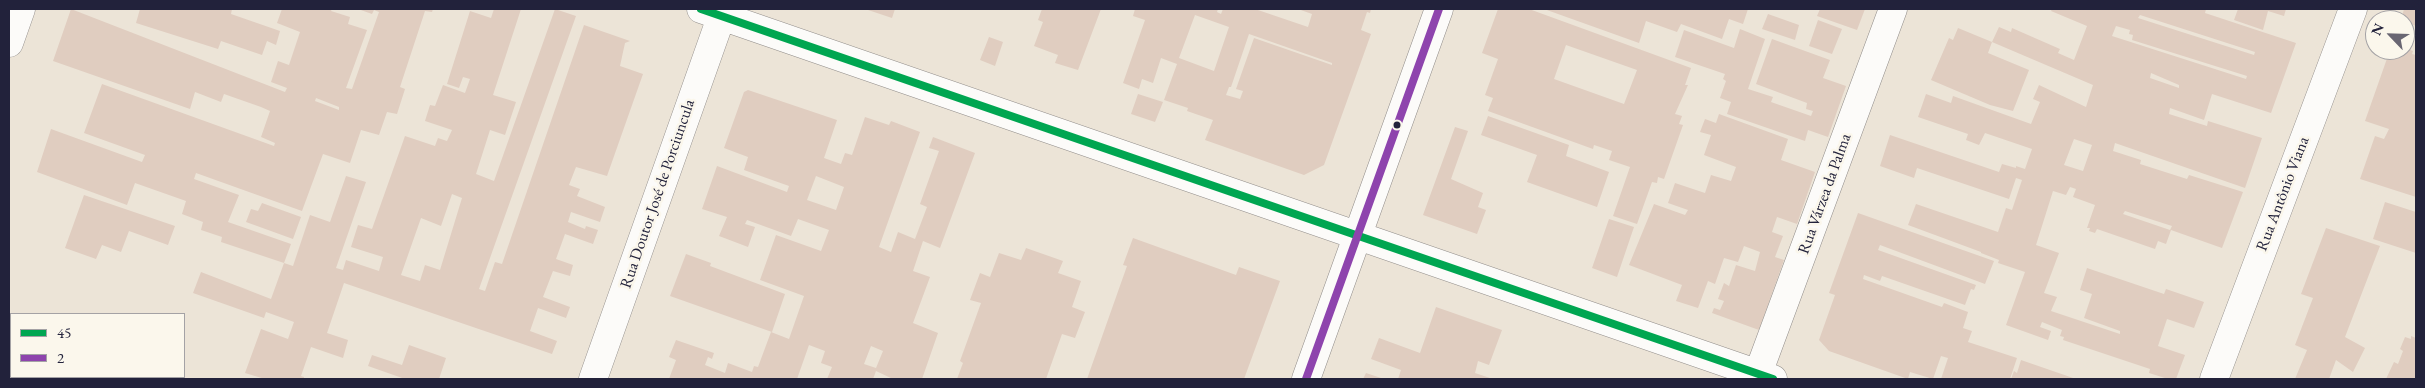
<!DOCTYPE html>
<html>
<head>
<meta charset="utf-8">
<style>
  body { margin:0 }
  #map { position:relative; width:2425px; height:388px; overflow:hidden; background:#ece4d7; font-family:"EB Garamond",serif }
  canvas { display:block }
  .frame { position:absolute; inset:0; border:10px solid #22223b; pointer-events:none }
  .legend { position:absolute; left:10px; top:313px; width:175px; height:65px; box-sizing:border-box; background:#fbf7ec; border:1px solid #a4a2a5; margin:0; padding:6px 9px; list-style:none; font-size:15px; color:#22223b }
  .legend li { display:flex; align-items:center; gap:10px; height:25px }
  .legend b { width:25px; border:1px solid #a4a2a5 }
  .north { position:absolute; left:2365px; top:10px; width:50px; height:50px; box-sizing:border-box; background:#fbf7ec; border:1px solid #a4a2a5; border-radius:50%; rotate:294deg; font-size:14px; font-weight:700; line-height:20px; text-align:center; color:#22223b }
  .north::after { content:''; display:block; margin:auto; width:18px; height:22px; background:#696672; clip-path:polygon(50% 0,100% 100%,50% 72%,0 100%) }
</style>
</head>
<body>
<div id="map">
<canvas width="2425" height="388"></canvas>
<div class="frame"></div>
<ul class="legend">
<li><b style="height:6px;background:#00a651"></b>45</li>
<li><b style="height:6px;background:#8e44ad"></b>2</li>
</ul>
<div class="north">N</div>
</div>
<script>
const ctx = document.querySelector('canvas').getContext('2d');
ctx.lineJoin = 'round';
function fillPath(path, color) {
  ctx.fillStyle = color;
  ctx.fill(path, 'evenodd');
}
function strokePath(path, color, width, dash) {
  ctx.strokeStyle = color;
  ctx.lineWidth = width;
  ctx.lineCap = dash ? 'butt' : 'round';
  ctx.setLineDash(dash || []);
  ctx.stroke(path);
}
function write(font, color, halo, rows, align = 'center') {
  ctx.font = font + ' "EB Garamond",serif';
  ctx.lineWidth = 5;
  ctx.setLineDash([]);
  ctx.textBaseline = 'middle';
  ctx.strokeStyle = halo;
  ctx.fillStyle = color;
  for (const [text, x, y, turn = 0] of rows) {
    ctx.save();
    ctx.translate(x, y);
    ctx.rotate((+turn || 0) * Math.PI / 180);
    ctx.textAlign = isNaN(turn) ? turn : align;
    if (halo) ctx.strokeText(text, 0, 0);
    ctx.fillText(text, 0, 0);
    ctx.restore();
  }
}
fillPath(new Path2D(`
  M71 9 285 92 287 88 271 82 278 61 289 65 300 32 277 23 282 9H332L331 11 350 17 348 24 367 30 346 88 352 89 379 12 374 10 372 14 358 9H433L432 12 425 11 400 87 405 89 397 114 387 112 379 135 361 130 350 163 323 154 302 211 196 173 194 179 239 195 228 222 291 244 284 263 221 242 222 237 201 230 203 222 182 214 186 201 135 183 127 205 37 172 51 129 142 162 145 155 84 133 102 84 274 146 275 143 261 137 270 111 261 107 224 94 221 102 195 92 190 109 53 61ZM316 98 339 107V110L315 101Z
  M140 9H232L231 14 280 31 276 45 267 41 262 55 221 41 218 49 136 23Z
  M494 9H521L493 95 516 102 505 135 490 130 476 174 494 181 555 9 576 16 479 289 485 291 495 262 502 264 584 25 630 41 625 43 620 66 643 74 607 176 576 167 569 185 580 189 577 196 605 207 600 222 571 212 568 222 585 229 586 226 598 230 593 244 565 234 556 259 573 265 570 276 553 271 543 297 570 307 566 318 538 308 530 331 557 341 552 354 344 283 327 333 348 340 343 358 311 347 301 376 304 377V379H265L245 373 261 329 288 339 294 322 266 312 264 318 193 293 201 272 271 299 284 263 293 266 310 215 330 222 346 176 366 182 336 268 343 270 346 260 379 271 383 257 351 247 358 225 372 229 405 136 435 146 438 138 447 141 452 130 425 121 430 105 435 106 443 85 465 93 470 79 463 77 459 88 447 84 470 11 491 18ZM452 194 462 198 440 270 425 265 420 281 401 275 421 218 441 226Z
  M865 9H895L892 18Z
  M1042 9H1101L1078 70 1055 63 1058 55 1034 46 1043 22 1038 20Z
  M1135 9H1218L1217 12 1221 14 1223 9H1255L1308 27 1312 14 1298 9H1371L1370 13 1367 12 1361 30 1371 34 1324 165 1304 175 1205 140 1213 120 1187 111 1188 108 1164 100 1177 64 1161 58 1153 83 1142 79 1139 89 1123 83 1145 20 1133 16ZM1195 15 1229 27 1214 71 1179 58ZM1249 34 1332 63V65L1254 38 1236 89 1243 91 1240 99 1226 95 1229 87H1231Z
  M1498 9H1529L1691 68 1685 85H1688L1675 114 1682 116 1679 124 1683 125 1664 179 1658 177 1657 183 1652 182 1637 224 1613 216 1630 167 1609 160 1612 151 1594 145 1593 149 1488 111 1493 98 1485 95 1498 59 1482 53ZM1566 45 1637 70 1624 104 1554 79Z
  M1544 9H1748L1743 24 1729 19 1722 39 1681 24 1677 32 1646 21 1639 43Z
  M1820 9H1865L1857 30 1817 16Z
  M2052 9H2206L2205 13 2296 43 2271 113 2212 94 2204 120 2170 108 2169 114 2207 126 2208 121 2262 138 2245 188 2115 143 2113 151 2141 160 2140 164 2187 179 2189 175 2243 192 2222 248 2171 230 2166 244 2158 241 2155 249 2097 229 2095 233 2089 231 2090 228H2087L2095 205 2073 197 2076 189 2070 187 2066 195 2053 191 2036 245 2059 253 2044 293 2057 297 2051 311 2120 334V331L2084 318 2092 294 2080 290 2087 268 2164 294 2166 289 2204 302 2194 328 2167 319 2158 346 2185 355 2176 379H2168L2149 373 2150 369 2063 340 2064 337 2060 336 2062 330 2042 322 2040 327 2051 331 2048 340 2006 325 2025 272 1998 263 1999 260 1981 253V252L1908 225 1916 204 1998 232 2006 208 2012 210 2022 180 2016 178 2009 199 1917 168 1914 178 1880 166 1890 135 1999 172 2002 164 2016 168V166L2025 169 2032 149 1985 133 1979 145 1966 140 1968 134 1918 117 1926 94 1951 103 1953 96 2031 124 2040 102 2033 99 2039 85 2086 107 2093 85 1992 42 1988 53 2029 70 2013 111 1990 105 1931 80 1949 38 1953 40 1958 28 1992 42 1999 27 2011 32 2012 28 2060 49 2058 53 2074 60 2087 26 2051 11ZM2140 15 2255 52 2254 55 2138 18ZM2116 26 2130 30 2129 34 2133 35 2132 40 2247 76 2246 79 2112 36ZM2151 73 2179 85V88L2150 78ZM2074 139 2092 145 2083 171 2064 165ZM2125 211 2172 226 2170 230 2123 214Z
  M2238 9H2286L2284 16 2268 11 2263 30 2234 20Z
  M2404 9H2416V26L2401 20Z
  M1768 14 1799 25 1795 40 1762 29Z
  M1818 20 1842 29 1832 54 1809 46Z
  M1740 29 1765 39 1748 89 1773 97 1771 102 1811 116 1813 111 1806 109 1807 103 1756 84 1772 39 1830 60 1823 78 1846 86 1828 137 1808 130 1805 141 1727 114 1731 102 1720 98 1726 81 1723 79 1725 74 1675 57 1684 30 1734 48Z
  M989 37 1003 42 995 66 980 60Z
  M2405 48 2413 51 2412 54 2416 55V197L2360 179 2375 136 2384 139 2389 129 2365 121 2390 50H2405Z
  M748 90 837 120 824 158 841 164 845 153 852 155 865 117 889 125 891 121 920 132 879 247 891 252 898 232 915 239 927 207 920 204 939 151 929 148 933 137 975 153 940 248 923 241 913 271 930 277 913 323 938 333 922 379H893L876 371 873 379H827L832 367 821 363 825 351 809 345 797 379H669L676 360 669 357 676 340 714 353 712 359 708 357 705 365 725 373 728 363 752 372 754 366 758 367 771 332 789 339 804 296 760 280 776 235 821 251 829 230 798 219 791 236 747 220 745 224 755 227 748 247 719 236 727 217 702 209 717 166 787 192 789 186 744 170 748 157 724 148 744 92ZM816 176 844 187 836 210 807 200ZM871 346 883 351 876 368 864 364Z
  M1138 94 1163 102 1155 122 1131 114Z
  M1719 114 1788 139 1781 160 1815 172 1797 224 1777 217 1772 232 1783 236 1775 257 1784 260 1759 330 1712 313 1714 308 1720 310 1724 301 1718 299 1724 283 1729 286 1736 265 1755 271 1760 252 1744 246 1738 262 1724 258 1715 284 1708 281 1698 308 1676 301 1682 285 1629 265 1654 204 1685 215 1688 210 1668 203 1675 183 1705 193 1711 175 1731 181 1736 167 1704 155 1711 135 1700 132 1705 119 1716 123Z
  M1488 116 1569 145 1566 156 1609 172 1597 207 1527 182 1537 155 1481 135Z
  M1455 127 1468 131 1451 179 1483 193 1478 207 1486 210 1477 234 1423 215Z
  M84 195 175 226 168 245 129 231 121 252 102 245 96 259 65 248Z
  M2385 202 2416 212V253L2373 239Z
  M262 203 301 217 293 239 246 222 251 209 258 211Z
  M1858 213 1994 261 1985 284 1880 245 1878 250 1976 285 1974 290 1971 289 1965 305 1882 276 1880 281 1864 275 1863 279 1942 307 1944 303 1968 312 1963 328 1972 331 1968 342 2017 358 2010 379H1941L1948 358 1941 356 1933 379 1910 372 1908 379 1829 351 1819 340 1835 295 1829 293Z
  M1609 219 1634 227 1617 277 1592 268Z
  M2326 228 2380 246 2345 337 2365 348 2353 372 2336 360 2329 379H2295L2307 350 2295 345 2313 298 2301 294Z
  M1133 238 1236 275 1239 267 1280 281 1244 379H1087L1127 266 1123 265Z
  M1026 248 1063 261 1058 273 1081 281 1072 307 1085 312 1075 338 1062 334 1046 379H957L963 363 960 361 981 303 970 300 980 273 990 277 999 253 1021 260Z
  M686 254 711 263 710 266 785 294 772 332 670 296Z
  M1436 307 1502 330 1489 365 1478 361 1475 373 1493 379H1398L1401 370 1371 359 1379 338 1420 353Z
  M2411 336 2416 338V379H2386L2394 362 2398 364 2403 351 2400 349 2405 337 2411 339Z
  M409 345 446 358 439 379H405L368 366 372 355 402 365Z
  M9 351 11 352V377H86L93 379H9Z
  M2021 360 2076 379H2011L2014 371 2017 373Z
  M1366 373 1384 379H1363Z`), '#e0cdc0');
const minor = new Path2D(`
  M701 9 1773 379
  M9 43 21 9
  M593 379 724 9
  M1306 379 1439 9
  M1756 379 1893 9
  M2214 379 2353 9`);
strokePath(minor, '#918d8a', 29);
strokePath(minor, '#fcfbf9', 28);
strokePath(new Path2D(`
  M701 9 1773 379`), '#00a651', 8);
strokePath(new Path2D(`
  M1306 379 1439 9`), '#8e44ad', 8);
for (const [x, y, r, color] of [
  [1397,125,4.5,"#22223b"]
]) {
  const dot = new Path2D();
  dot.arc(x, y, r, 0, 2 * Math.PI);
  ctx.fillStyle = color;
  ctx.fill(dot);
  strokePath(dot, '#fbf7ec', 2);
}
write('16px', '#22223b', '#fbf7ec', [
  ["Rua Doutor José de Porciuncula",658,194,-71],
  ["Rua Várzea da Palma",1825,194,-70],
  ["Rua Antônio Viana",2283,194,-69]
]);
</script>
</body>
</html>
